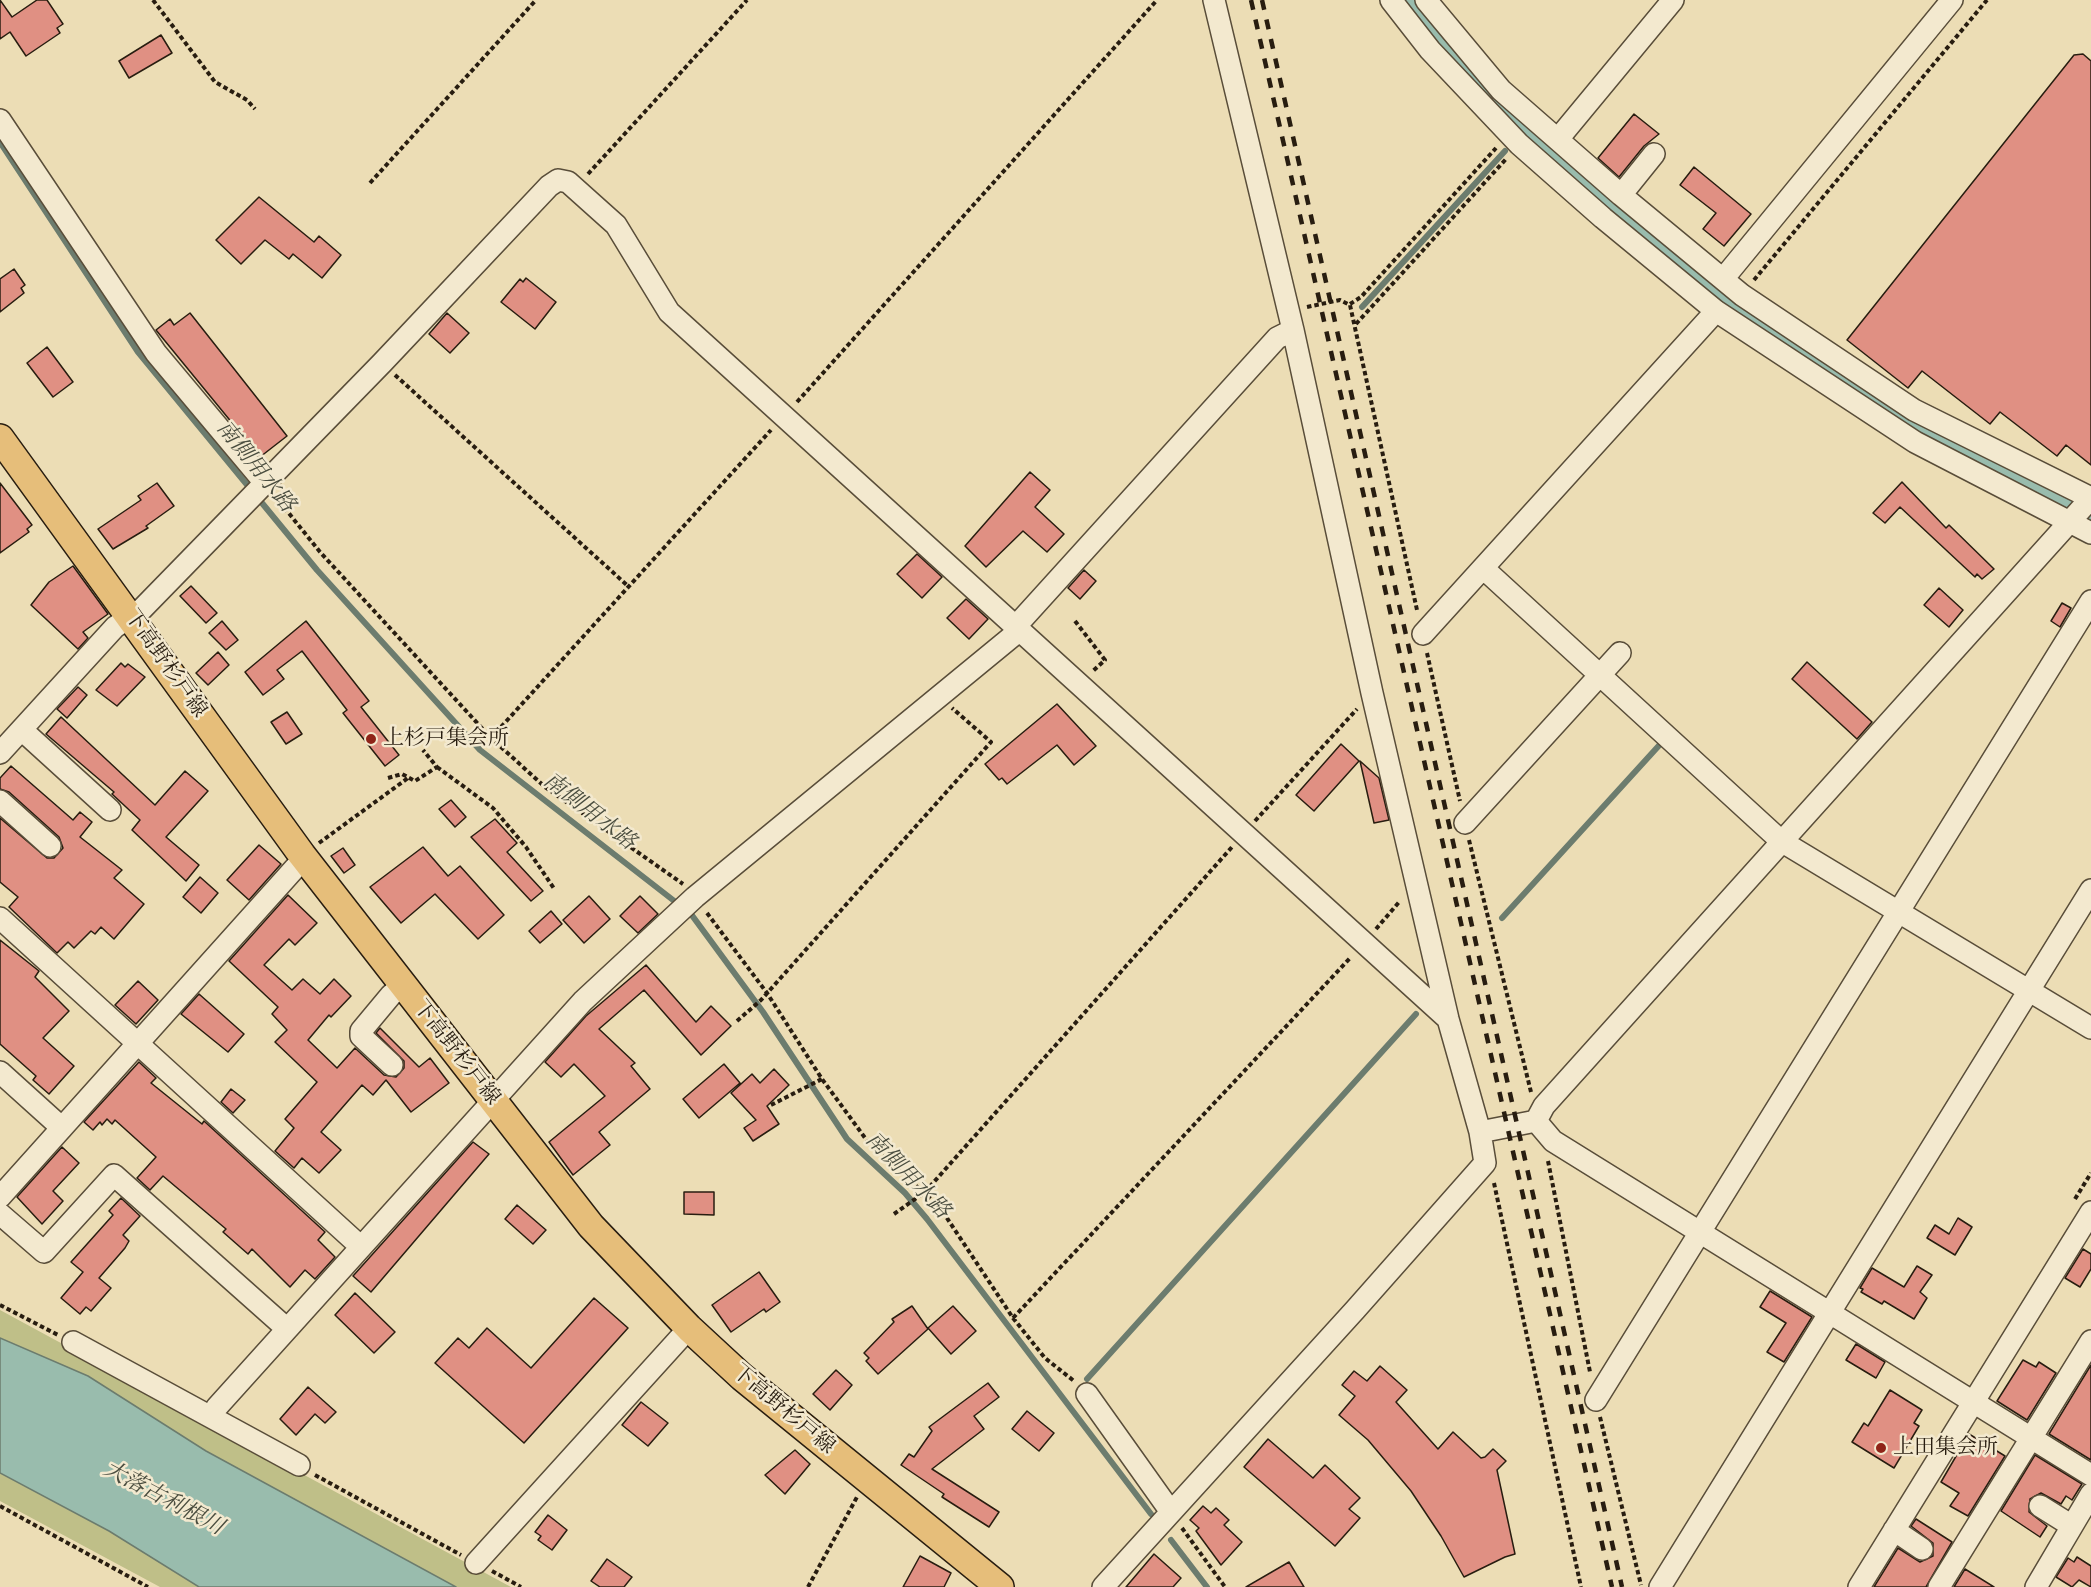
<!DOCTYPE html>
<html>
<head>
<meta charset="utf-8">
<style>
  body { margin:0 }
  canvas { display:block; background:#ecddb5 }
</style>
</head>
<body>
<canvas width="2091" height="1587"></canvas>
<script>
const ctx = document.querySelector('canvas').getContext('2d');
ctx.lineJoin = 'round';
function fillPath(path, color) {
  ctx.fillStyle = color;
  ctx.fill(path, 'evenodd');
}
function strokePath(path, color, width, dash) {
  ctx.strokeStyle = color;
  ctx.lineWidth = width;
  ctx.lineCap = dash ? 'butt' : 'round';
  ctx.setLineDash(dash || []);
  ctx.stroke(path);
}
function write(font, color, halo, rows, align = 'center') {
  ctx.font = font + ' "Libre Bodoni","Noto Serif JP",serif';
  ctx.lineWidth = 5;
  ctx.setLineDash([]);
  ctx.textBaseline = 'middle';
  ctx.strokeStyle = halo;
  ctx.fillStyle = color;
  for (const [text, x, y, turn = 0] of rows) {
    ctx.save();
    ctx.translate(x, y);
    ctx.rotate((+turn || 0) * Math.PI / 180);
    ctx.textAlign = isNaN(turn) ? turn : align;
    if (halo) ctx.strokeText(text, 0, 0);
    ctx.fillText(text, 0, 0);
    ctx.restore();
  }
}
fillPath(new Path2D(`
  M0 1310 511 1587H456L206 1451 88 1376 0 1338Z
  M0 1473 109 1531 199 1587H160L0 1501Z`), '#bfbf88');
const water = new Path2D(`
  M0 1338 88 1376 206 1451 456 1587H199L109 1531 0 1473Z`);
fillPath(water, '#99bcad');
strokePath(water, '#6c7c6e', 1.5);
strokePath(new Path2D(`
  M0 142 138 352 317 570 480 750 691 914 763 1012 847 1139 905 1193 927 1219 1151 1514
  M1362 307 1505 151
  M1502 918 1664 740
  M1087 1379 1416 1014
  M1171 1540 1207 1587`), '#6c7c6e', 6);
strokePath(new Path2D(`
  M1409 0C1517 141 1666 257 1812 357 1848 381 1883 409 1921 431 1976 462 2035 489 2091 518`), '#99bcad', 34);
const building = new Path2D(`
  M0 0 12 17 37 0H47L63 24 57 28 60 33 26 56 10 32 0 39Z
  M161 35 172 53 129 78 119 61Z
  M2083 54 2091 61V465L2066 445 2057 456 2000 412 1990 424 1922 371 1908 388 1847 340 2074 55Z
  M1634 114 1659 134 1644 146 1619 177 1598 158Z
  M1694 167 1751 214 1724 246 1703 229 1716 213 1680 185Z
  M259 197 314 242 319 236 341 255 322 278 293 254 289 259 265 240 241 264 216 240Z
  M14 269 25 285 21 288 24 293 0 312V279Z
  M526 278 556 302 535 329 501 302 520 279 523 282Z
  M190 313 287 436 260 457 156 330 170 319 174 325Z
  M447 313 469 333 450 353 429 334Z
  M47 347 73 382 53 397 27 363Z
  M1030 472 1050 490 1035 507 1064 534 1047 552 1023 531 986 567 965 546Z
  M1902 482 1946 528 1949 525 1994 569 1982 579 1977 574 1975 577 1900 507 1885 523 1873 513Z
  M0 483 32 525 27 529 29 532 0 553Z
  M157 483 174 506 146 526 148 528 113 549 98 529 141 500 138 496Z
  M917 554 942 577 922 598 897 574Z
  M73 566 108 614 83 632 88 638 78 649 31 605 49 582Z
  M1084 570 1096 581 1080 599 1068 588Z
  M191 586 217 613 206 623 180 596Z
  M1939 588 1963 610 1949 627 1924 605Z
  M966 599 988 619 969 639 947 618Z
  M2062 603 2071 608 2060 627 2051 621Z
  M222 621 238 640 226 650 209 633Z
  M306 621 369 701 361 707 399 755 385 766 343 713 347 710 302 651 277 670 284 679 263 695 245 672Z
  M218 652 229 665 208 685 196 673Z
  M1807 662 1872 722 1857 739 1792 679Z
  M121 663 125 667 128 664 145 677 117 706 96 690Z
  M78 687 87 695 67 718 57 709Z
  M1057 704 1096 746 1074 765 1057 745 1007 784 1002 778 999 780 985 764Z
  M287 712 302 734 286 744 271 722Z
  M61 717 155 805 185 771 208 791 166 837 199 865 186 881 132 830 140 820 112 794 114 792 46 734Z
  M1341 744 1359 761 1314 811 1296 795Z
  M1360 761 1379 778 1389 820 1374 823Z
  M11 766 73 820 80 812 92 822 80 837 122 870 114 878 144 904 114 939 101 927 95 934 91 931 74 948 68 942 57 953 9 907 18 897 0 882V818L47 858H54L63 848 59 837 9 792 0 789V778Z
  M451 800 466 817 455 827 439 809Z
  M495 819 517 843 507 852 543 891 531 901 471 837Z
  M259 845 281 864 249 900 227 880Z
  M423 847 448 876 460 866 504 915 478 939 435 894 401 923 370 887Z
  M343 848 355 865 344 873 331 856Z
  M200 877 218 893 201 913 183 897Z
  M288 895 317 923 295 945 289 939 264 965 292 990 303 979 320 994 334 979 351 996 331 1017 329 1015 308 1040 337 1068 355 1048 384 1075 396 1077 404 1068V1061L376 1033 380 1028 419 1067 430 1058 449 1083 411 1112 386 1080 373 1095 362 1085 321 1132 341 1150 319 1173 302 1158 294 1168 275 1151 294 1128 285 1119 317 1082 275 1042 287 1030 272 1014 278 1007 229 961Z
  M589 896 610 919 584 943 563 920Z
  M640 896 658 914 638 933 620 916Z
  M551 911 562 924 540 943 529 931Z
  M0 940 39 971 35 977 69 1011 43 1038 74 1066 49 1094 33 1080 36 1076 0 1044Z
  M646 965 696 1022 711 1006 731 1026 701 1055 644 990 599 1029 635 1063 631 1066 650 1089 599 1132 610 1145 573 1175 549 1142 605 1096 574 1064 561 1077 545 1062 586 1016Z
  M138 981 158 1000 136 1024 115 1005Z
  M199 994 244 1034 228 1052 181 1014Z
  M139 1062 156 1078 151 1083 202 1124 204 1121 325 1232 318 1240 335 1257 315 1279 305 1270 290 1287 252 1249 248 1254 223 1232 226 1229 163 1176 150 1190 137 1178 156 1157 115 1120 112 1124 107 1119 102 1125 100 1122 93 1130 84 1122Z
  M724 1064 740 1083 699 1118 683 1099Z
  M774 1069 789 1085 767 1106 779 1124 753 1141 744 1128 756 1120 731 1093 752 1074 760 1083Z
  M231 1089 245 1100 233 1113 221 1102Z
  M473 1142 489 1154 371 1292 353 1276Z
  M62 1147 79 1163 53 1191 63 1201 42 1224 17 1197Z
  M684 1192H714V1215L684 1214Z
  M121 1198 140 1216 123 1235 129 1241 125 1248 99 1278 111 1288 91 1311 86 1307 80 1314 61 1298 83 1272 71 1262 113 1215 109 1211Z
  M517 1205 546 1230 533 1244 505 1219Z
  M1958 1218 1972 1227 1955 1255 1927 1238 1935 1225 1949 1234Z
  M2083 1249 2091 1254V1269L2080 1287 2065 1278Z
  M1917 1266 1932 1275 1920 1292 1927 1298 1914 1319 1884 1301 1882 1304 1861 1292 1863 1289 1860 1288 1872 1268 1904 1287Z
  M759 1272 780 1302 766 1312 764 1309 731 1332 712 1305Z
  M1770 1291 1812 1317 1784 1362 1767 1352 1786 1323 1760 1307Z
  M355 1293 395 1332 374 1353 335 1315Z
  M594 1298 628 1328 524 1443 435 1363 458 1338 469 1348 487 1328 531 1368Z
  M912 1306 928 1329 878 1374 866 1361 869 1358 864 1353 894 1322 892 1319Z
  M953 1306 976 1331 951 1354 928 1328Z
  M1856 1344 1885 1362 1876 1378 1846 1360Z
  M2023 1360 2036 1367 2039 1362 2056 1373 2027 1420 1997 1401Z
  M2091 1365V1460L2049 1434Z
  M1380 1366 1407 1390 1396 1402 1438 1449 1453 1432 1481 1458 1485 1457 1493 1449 1506 1461 1497 1470 1515 1554 1505 1557 1464 1577 1441 1536 1411 1491 1368 1440 1339 1415 1355 1396 1342 1385 1354 1371 1367 1381Z
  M836 1370 852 1385 830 1410 813 1394Z
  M988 1383 999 1397 974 1416 984 1429 932 1469 999 1512 989 1527 942 1497 944 1494 901 1465 909 1454 914 1457 932 1431 929 1427Z
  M308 1387 336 1412 325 1423 315 1414 296 1435 280 1419Z
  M1890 1390 1922 1410 1914 1423 1919 1426 1894 1468 1852 1442 1864 1423 1868 1426Z
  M641 1402 668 1423 648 1446 622 1425Z
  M1027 1411 1054 1433 1039 1451 1012 1429Z
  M1969 1434 2005 1456 1968 1516 1950 1506 1959 1493 1941 1482Z
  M1268 1439 1313 1478 1325 1465 1360 1498 1349 1509 1360 1518 1335 1546 1244 1467Z
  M795 1450 810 1464 785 1494 765 1475Z
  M2035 1455 2082 1484 2072 1500 2066 1496 2061 1504 2041 1493 2030 1499 2029 1512 2047 1526 2040 1537 2001 1511Z
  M1203 1506 1211 1513 1216 1508 1229 1520 1224 1525 1242 1542 1221 1565 1196 1531 1199 1528 1190 1520Z
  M548 1515 567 1530 552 1550 538 1540 541 1536 535 1532Z
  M1916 1519 1952 1542 1926 1587H1874L1898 1548 1920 1562 1933 1556V1543L1911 1526Z
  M1154 1554 1181 1578 1173 1587H1126Z
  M920 1556 951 1573 944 1587H903Z
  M2077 1557 2091 1566V1587L2079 1580 2072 1587 2056 1577 2068 1558 2074 1562Z
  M607 1559 632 1577 624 1587H600L591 1581Z
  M1289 1562 1304 1587H1246Z
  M1965 1569 1994 1587H1954Z`);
fillPath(building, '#e09083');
strokePath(building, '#281d10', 1.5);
const minor = new Path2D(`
  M1391 0 1430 50 1519 144 1603 218 1716 311 1915 442 2091 533
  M1426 0 1501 90 1621 195 1742 295 1914 410 2091 498
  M0 120 156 353 265 483
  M1558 139 1673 0
  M1621 195 1654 154
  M1723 279 1952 0
  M1483 568 1781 841 2091 1028
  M1016 626 1277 338 1293 330
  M1423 634 1716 311
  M22 730 110 810
  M0 753 115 627 142 609 382 363 549 186 558 180 568 182 616 225 669 312 1448 1019
  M0 801 50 846
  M1465 823 1620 653
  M0 918 360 1246
  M392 1065 361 1036V1031L391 995 403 985
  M0 1072 62 1128
  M1536 1121 1544 1106 2091 498
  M1536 1121 1553 1141 2091 1475
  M1480 1132 1536 1121
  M0 1197 295 868 306 860
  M0 1214 44 1252 114 1175 286 1328
  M73 1342 299 1465
  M1087 1394 1171 1512
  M1596 1400 2091 601
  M211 1417 217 1407 583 1001 695 897 1020 630
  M2040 1506 2072 1526
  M1894 1530 1922 1549
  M476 1563 689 1328
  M1103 1587 1355 1310 1485 1163 1480 1132 1448 1019 1372 693 1293 330 1214 0
  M1660 1587 2091 890
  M1859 1587 2091 1212
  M1939 1587 2091 1341
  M2036 1587 2091 1494`);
const major = new Path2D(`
  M0 438 302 855 591 1226 689 1328 742 1377 1000 1587`);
strokePath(minor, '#594d39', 24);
strokePath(major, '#281d10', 30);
strokePath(new Path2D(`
  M153 0 215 82 247 100 255 109
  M588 174 747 0
  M370 183 536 0
  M1754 280 1987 0
  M1350 304 1361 297 1496 148
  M1307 307 1340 300 1350 305 1417 610
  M1356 324 1506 159
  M395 375 628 586
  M797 402 1157 0
  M275 496 320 552 491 738 545 787 683 884
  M1075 621 1105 660 1093 671
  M1427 653 1460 801
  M491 738 771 430
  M437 767 493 808 526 847 555 890
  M388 778 402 774 415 781 437 767 423 750
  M1255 821 1357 709
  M1469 840 1531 1092
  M319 843 408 778
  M707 913 767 993 822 1079 871 1146 939 1206 1013 1318 1045 1358 1074 1381
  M1376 929 1400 901
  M737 1021 761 1000 991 742 952 708
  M771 1105 822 1079
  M1548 1161 1590 1372
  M1494 1183 1581 1587
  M2075 1199 2091 1173
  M894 1214 925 1192 1232 847
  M0 1305 58 1335
  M1013 1318 1351 957
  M1600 1417 1641 1585
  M315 1475 461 1555
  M0 1506 148 1587
  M1182 1528 1225 1587
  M492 1571 521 1587
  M808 1587 857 1497`), '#281d10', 4, [4.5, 3]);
strokePath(minor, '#f3e9cf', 21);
strokePath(major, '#e6be7a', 27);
strokePath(new Path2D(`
  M1251 0 1612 1587
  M1262 0 1622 1587`), '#281d10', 4.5, [10, 10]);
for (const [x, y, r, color] of [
  [371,739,6,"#8f2418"],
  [1881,1448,6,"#8f2418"]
]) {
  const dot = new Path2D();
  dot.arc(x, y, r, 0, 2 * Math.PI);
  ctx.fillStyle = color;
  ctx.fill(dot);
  strokePath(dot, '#f3e9cf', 2);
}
write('21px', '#281d10', '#f3e9cf', [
  ["下高野杉戸線",165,664,55],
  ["下高野杉戸線",456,1053,52],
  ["下高野杉戸線",783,1410,40]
]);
write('21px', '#281d10', '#f3e9cf', [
  ["上杉戸集会所",383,739],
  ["上田集会所",1893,1448]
], 'left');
write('italic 22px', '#4a4d3f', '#f3e9cf', [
  ["南側用水路",255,467,51],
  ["南側用水路",589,812,38],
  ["南側用水路",907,1176,46],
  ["大落古利根川",163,1499,28]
]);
</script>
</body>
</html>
